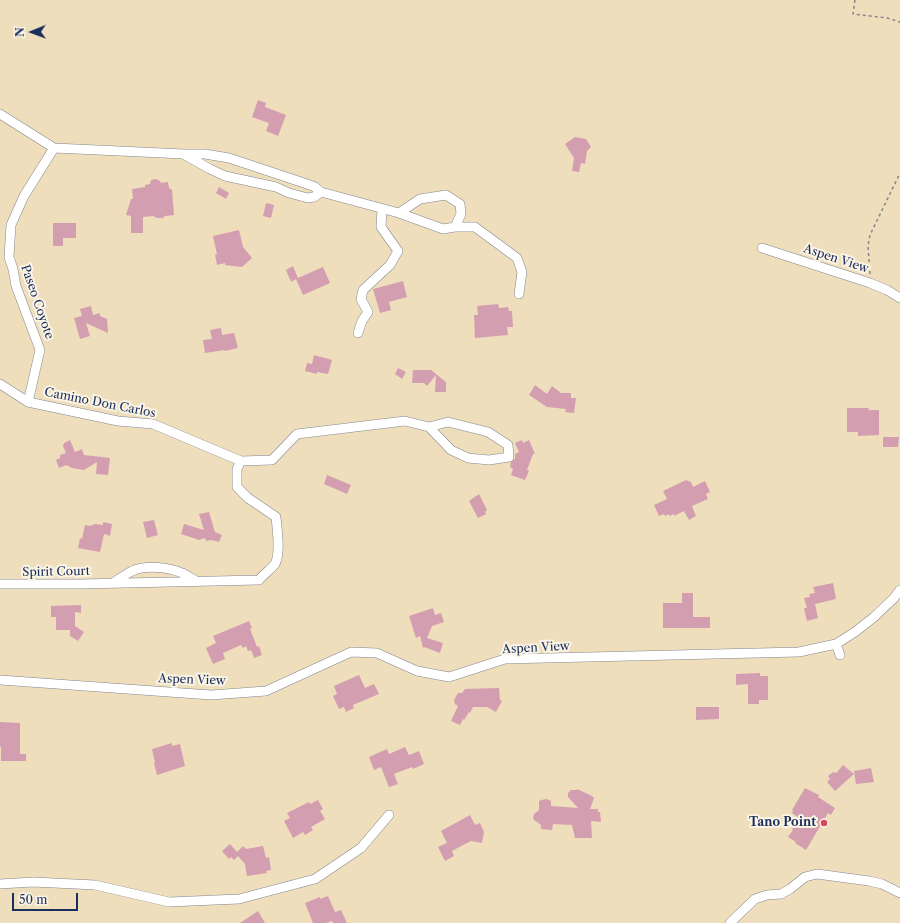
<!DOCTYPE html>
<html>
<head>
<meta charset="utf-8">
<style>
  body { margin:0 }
  #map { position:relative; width:900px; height:923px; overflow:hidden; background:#eedebc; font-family:"Libre Caslon Text",serif }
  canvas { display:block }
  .north { position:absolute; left:12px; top:12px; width:40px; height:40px; -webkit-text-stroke:3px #fcf5e5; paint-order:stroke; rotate:269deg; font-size:11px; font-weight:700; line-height:16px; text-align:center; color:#1b2f5e }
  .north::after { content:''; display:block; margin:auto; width:14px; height:18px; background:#1b2f5e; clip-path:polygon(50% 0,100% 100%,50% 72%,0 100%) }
  .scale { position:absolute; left:12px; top:893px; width:66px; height:18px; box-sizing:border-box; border:2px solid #1b2f5e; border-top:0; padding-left:5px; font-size:12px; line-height:14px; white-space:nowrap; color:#1b2f5e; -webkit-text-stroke:3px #fcf5e5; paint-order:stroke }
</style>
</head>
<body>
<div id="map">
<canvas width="900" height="923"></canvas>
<div class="north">N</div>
<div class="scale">50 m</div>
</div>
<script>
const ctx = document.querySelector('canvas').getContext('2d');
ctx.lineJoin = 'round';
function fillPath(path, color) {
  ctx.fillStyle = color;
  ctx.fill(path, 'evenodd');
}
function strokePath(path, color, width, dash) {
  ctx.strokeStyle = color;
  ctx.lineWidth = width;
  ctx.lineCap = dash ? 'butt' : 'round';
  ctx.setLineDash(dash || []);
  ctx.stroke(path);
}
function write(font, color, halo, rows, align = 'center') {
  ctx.font = font + ' "Libre Caslon Text",serif';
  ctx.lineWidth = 4;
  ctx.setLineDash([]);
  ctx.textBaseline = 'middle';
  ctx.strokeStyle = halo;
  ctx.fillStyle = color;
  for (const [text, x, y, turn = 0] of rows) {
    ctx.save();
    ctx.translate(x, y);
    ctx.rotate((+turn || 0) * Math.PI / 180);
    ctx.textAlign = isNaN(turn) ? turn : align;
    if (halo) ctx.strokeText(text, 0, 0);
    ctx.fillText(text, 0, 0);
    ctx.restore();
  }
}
fillPath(new Path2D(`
  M258 100 266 103 265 107 286 115 278 136 266 131 269 123 252 117Z
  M575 137 586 139 591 147 587 151 585 164 581 163 579 172 572 171 574 158 565 144Z
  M156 179 160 181 161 183 168 182 169 188 172 190 174 215 165 216 163 218H157L153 216 143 217V233H131V216L126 215 131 199H133L132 189 145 187V185L150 184 151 180Z
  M219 187 229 193 226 199 216 193Z
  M266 203 274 205 271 218 263 216Z
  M53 223H76V238H63V246H53Z
  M239 230 243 247 252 258 242 267 225 265V263L217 265 215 255 217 254 213 236Z
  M293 266 298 278 323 267 330 283 303 295 296 279 291 282 286 270Z
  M403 281 407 297 389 302 391 310 380 313 373 289Z
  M498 304 499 308 508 307 509 311H512L513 327H507L508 335 475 338 474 315H478L477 306Z
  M91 306 93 315 100 313V316L107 319 108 333 86 323 90 336 80 339 74 318 82 316 80 309Z
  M221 328 222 335 234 333 238 348 225 351 224 350 205 353 203 340 212 339 210 330Z
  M314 355 332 360 328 374 317 372V374L305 371 307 363 312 364Z
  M398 368 406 372 402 379 395 374Z
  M413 370H431L446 382V392H435L436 375 427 386 424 383H412Z
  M535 385 547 394 552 386 561 393H571V398H576L574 413 565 412 566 409 547 407 529 395Z
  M847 408H869L868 410H879V435L858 436V432H847Z
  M883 437H899L898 447H883Z
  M70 440 75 452 82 449 84 455 110 458 108 475 96 474 97 462 84 470 72 468 66 465 59 468 56 460 60 458V455L66 453 63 446 64 443Z
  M522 440 523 443 529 440 535 454H533L527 470 529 471 525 480 511 475 513 469 510 467 511 462 515 459V454L519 452 515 443Z
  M327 475 351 485 347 494 324 484Z
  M686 480 691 482 693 487 705 481 710 492 706 494 708 499 692 506 696 516 689 520 684 511 674 516V514L669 516V514L665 516 664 514 659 516 654 505 667 499 663 491Z
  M479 494 487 510 485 512 486 514 478 518 469 501Z
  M209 512 215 532 222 535 219 542 211 540 206 541 205 538 199 540 181 534 184 524 204 530 199 514Z
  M154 520 158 535 147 538 143 522Z
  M103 522 112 524 110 536 104 534 100 552 78 548 80 538 82 539 85 525 90 526 95 524 103 525Z
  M833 583 836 599 815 604 818 618 807 621 804 608H807L804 598 810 597 809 594 815 593 813 587Z
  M682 593H693V617H710V628H663V603H682Z
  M81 605V613L75 612V626L84 632 78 641 70 636V630H56V617H51V606Z
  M433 608 435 615 441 613 444 622 432 626 427 638 443 643 440 653 424 647 423 648 420 636 416 638 409 616Z
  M249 621 252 628 250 629 257 647 259 646 262 655 254 658 251 650 248 651 246 646 243 648 241 645 223 653 225 659 213 664 206 648 216 643 213 636Z
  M760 673V676H768V700H759V704H748V684L736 685V674Z
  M359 675 365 688 374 684 379 694 353 705 354 708 346 712 344 707 339 709 333 696 337 694 334 686Z
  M499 688 500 700 502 701 496 712 487 707H473L470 713 469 712 464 720 463 719 460 725 451 721 458 706 455 704 454 700 458 693H462L465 689Z
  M696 707H719V719L696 720Z
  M0 722 20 723V754H26V761H1V747H0Z
  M172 743V746L180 744 185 766 157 775 154 763H155L152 749Z
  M405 747 409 755 419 751 424 764 413 769 412 767 394 774 398 784 389 787 381 767 374 770 369 757 387 749 389 754Z
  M843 765 854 774 835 791 827 782 830 779 828 776 833 772 836 773Z
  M871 768 874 782 856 784 854 771Z
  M805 788 819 795 818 797 835 808 831 815 828 813 806 850 795 843 796 842 788 837 793 830 792 829 799 818 792 813 793 811 792 810Z
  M577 789 592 796 594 798 590 809H598V812H600L601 822 591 821 592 838H575L572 825 553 824 552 830 541 829V825L534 820 533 818 534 814 539 810V801L541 800 547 799 551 801V806L578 808 568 797V793L571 790H577Z
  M318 800 323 809 320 811 325 819 311 827 313 830 305 835 303 832 293 838 284 821 290 818 287 813 309 802 310 804Z
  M470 815 475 825 480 823 484 832 482 843 471 841 465 844 452 851 454 856 445 861 438 847 447 843 441 831Z
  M230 844 237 852 243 846 246 849 263 846 266 858 269 857 271 870 266 871 267 873 247 876 245 864 238 856 234 860 231 857 229 859 222 851Z
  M328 896 335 912 341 910 347 923H333L332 921 326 923H313L305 903 320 897V899Z
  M258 911 265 923H240Z`), '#d49eb1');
const street = new Path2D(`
  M0 114 54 148 184 154H205L229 158 307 184 315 187 321 192 399 213 443 229 455 227H475L517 258 522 272 519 294
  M185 155 210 169 225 176 276 187 289 193 308 198 314 197 321 192
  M399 213 420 199 446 195 460 204 461 214 455 227
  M762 248 870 283 887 290 900 298
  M358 333 362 321 368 312 361 299 363 290 390 265 398 251 381 227 382 209
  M0 384 28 402 118 421 153 424 241 461 272 460 297 434 405 421 429 427 448 422 488 432 508 445 509 457 489 460 468 458 451 450 429 427
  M28 402 40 350 16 286 13 269 9 257 11 225 24 196 54 148
  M113 583C119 579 126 574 132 571 146 565 169 567 182 573 187 575 192 579 196 581
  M0 584H81L259 580C262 576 272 568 275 564 281 553 277 529 276 517L248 498 237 487V469L241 461
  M836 644 840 655
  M0 680 211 695 266 691 351 652 377 653 417 671 449 677 505 659 799 652 836 644 855 632 874 617 894 598 900 590
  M0 884 33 882 95 885 169 902 239 899 315 879 361 848 389 815
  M730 923 755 899 767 895 781 894 790 889 805 877 817 874 869 881 882 884 900 893`);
strokePath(street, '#84868d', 10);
strokePath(new Path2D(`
  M855 0 853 14 887 18 900 22
  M870 274 868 246 870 235 900 173`), '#84868d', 1.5, [3, 3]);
strokePath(street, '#fff', 9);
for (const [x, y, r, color] of [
  [824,823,4,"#d1495b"]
]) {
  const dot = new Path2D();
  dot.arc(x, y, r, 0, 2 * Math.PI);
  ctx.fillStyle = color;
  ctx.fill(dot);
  strokePath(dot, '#fcf5e5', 1.5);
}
write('12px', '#1b2f5e', '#fcf5e5', [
  ["Aspen View",836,259,18],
  ["Paseo Coyote",37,302,71],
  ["Camino Don Carlos",100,403,11],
  ["Spirit Court",56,572,-1],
  ["Aspen View",536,648,-3],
  ["Aspen View",192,680,2]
]);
write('bold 12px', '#1b2f5e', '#fcf5e5', [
  ["Tano Point",816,823]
], 'right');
</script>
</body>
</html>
